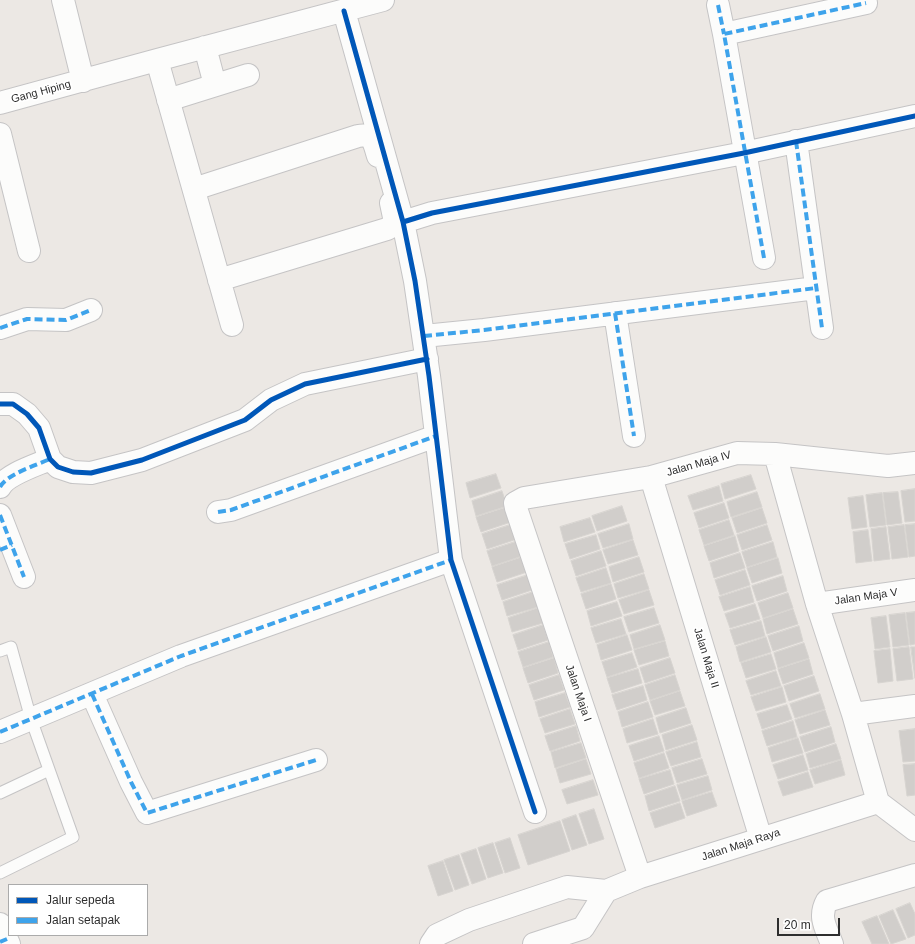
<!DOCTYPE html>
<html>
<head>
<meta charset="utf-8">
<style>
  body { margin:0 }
  #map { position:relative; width:915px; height:944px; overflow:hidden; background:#ece8e4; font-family:Arial,sans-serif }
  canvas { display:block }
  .legend { position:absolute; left:8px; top:884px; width:140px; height:52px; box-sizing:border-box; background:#fff; border:1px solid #ababab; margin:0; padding:5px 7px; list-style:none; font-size:12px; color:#2e2e2e }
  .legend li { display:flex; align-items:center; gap:8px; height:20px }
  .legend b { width:20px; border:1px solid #ababab }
  .scale { position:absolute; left:777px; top:918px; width:63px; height:18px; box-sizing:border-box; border:2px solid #2e2e2e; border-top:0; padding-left:5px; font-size:12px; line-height:14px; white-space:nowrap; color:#2e2e2e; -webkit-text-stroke:3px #fff; paint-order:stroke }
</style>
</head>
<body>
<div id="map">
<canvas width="915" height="944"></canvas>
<ul class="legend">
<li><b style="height:5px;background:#0057b8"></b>Jalur sepeda</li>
<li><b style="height:5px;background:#3ea3eb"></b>Jalan setapak</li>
</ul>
<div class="scale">20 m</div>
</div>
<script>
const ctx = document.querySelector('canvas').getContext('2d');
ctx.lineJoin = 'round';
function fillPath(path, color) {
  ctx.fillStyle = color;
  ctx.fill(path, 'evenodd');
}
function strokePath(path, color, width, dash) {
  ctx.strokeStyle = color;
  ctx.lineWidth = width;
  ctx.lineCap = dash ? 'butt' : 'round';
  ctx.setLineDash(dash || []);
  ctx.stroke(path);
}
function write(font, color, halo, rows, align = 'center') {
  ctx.font = font + ' Arial,sans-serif';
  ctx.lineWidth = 3.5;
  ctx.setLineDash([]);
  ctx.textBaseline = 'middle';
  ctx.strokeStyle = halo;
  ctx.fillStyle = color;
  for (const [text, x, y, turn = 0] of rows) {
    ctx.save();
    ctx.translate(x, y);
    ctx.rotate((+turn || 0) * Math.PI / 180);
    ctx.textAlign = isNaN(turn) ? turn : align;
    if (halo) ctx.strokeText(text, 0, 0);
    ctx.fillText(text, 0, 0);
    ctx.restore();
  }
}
const building = new Path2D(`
  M496 474 501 488 470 498 466 483Z
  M751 475 756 489 725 499 721 484Z
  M719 486 723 501 693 510 688 496Z
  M915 489V521L905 522 901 491Z
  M502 491 507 506 476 516 472 501Z
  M757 492 762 507 731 517 727 502Z
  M898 492 902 523 887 525 883 493Z
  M882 493 886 525 870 527 866 495Z
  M863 496 867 527 852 529 848 498Z
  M724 503 729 518 699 528 694 513Z
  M622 506 627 521 597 531 592 516Z
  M507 507 511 522 481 532 476 517Z
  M762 508 767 523 737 533 732 518Z
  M590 518 595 532 564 542 560 527Z
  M729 520 734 535 704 545 699 530Z
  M513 524 517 539 487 549 482 534Z
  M629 524 633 539 603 548 598 534Z
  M915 524V556L909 557 905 525Z
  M767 525 772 540 742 550 737 535Z
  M904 525 908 557 892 559 888 527Z
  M886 527 890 559 874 561 871 529Z
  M868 530 872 561 856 563 853 532Z
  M596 535 600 549 570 559 565 544Z
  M735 536 739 551 709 561 704 546Z
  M633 540 638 555 608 564 603 550Z
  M518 541 522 556 492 566 487 551Z
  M773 542 777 557 747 567 742 552Z
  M601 551 606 566 576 576 571 561Z
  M740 553 745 568 714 578 710 563Z
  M522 557 527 572 497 582 492 567Z
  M639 557 644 572 613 582 609 567Z
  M778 558 782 573 752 583 747 568Z
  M606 568 611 583 581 592 576 578Z
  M745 570 750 585 720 595 715 580Z
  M644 574 649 589 618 598 614 584Z
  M528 575 532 590 502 600 497 585Z
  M783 576 787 591 757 601 752 586Z
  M611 584 616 599 586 609 581 594Z
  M750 587 754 602 724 611 719 597Z
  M649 590 654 605 624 614 619 600Z
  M533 592 538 607 507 616 503 602Z
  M788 593 793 608 763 618 758 603Z
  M617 602 622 616 591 626 587 611Z
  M755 604 760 619 730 628 725 614Z
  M538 608 543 623 512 632 508 618Z
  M654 608 659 623 629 632 624 617Z
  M793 609 798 624 767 634 763 619Z
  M915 612V644L910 645 906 613Z
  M905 613 909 645 893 647 889 615Z
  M886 616 890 647 875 649 871 618Z
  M621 619 626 634 596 643 591 628Z
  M761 621 765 636 735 645 730 630Z
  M543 625 548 640 518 650 513 635Z
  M660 625 665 640 634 649 630 635Z
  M799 626 803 641 773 651 768 636Z
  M627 635 632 650 601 660 597 645Z
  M766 637 771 652 740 662 736 647Z
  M665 641 669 656 639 665 634 650Z
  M549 642 553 657 523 667 518 652Z
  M804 643 809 658 778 668 774 653Z
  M909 647 913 679 897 681 893 649Z
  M911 647H915V678Z
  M890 649 893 681 878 683 874 651Z
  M632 653 637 667 607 677 602 662Z
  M771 654 776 669 746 678 741 663Z
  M554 658 558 673 528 683 523 668Z
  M670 658 675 673 645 683 640 668Z
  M809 659 813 674 783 684 778 669Z
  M638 669 642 683 612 693 607 678Z
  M776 671 781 686 751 695 746 681Z
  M559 675 564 690 534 700 529 685Z
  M675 675 680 690 650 700 645 685Z
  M814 676 819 691 789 701 784 686Z
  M643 686 647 700 617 710 612 695Z
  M782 687 786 702 756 711 751 697Z
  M680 691 685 706 655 715 650 701Z
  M565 693 570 707 539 717 535 702Z
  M820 694 825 709 795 718 790 704Z
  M648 702 653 717 622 727 618 712Z
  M787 705 792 719 762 729 757 714Z
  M686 708 691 723 660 733 656 718Z
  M570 709 575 724 545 733 540 719Z
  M825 710 830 725 800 734 795 720Z
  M653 719 658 734 627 743 623 729Z
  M793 721 797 737 767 746 762 731Z
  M692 725 697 740 666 750 662 735Z
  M576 726 580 741 550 751 545 736Z
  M831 727 835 742 805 752 800 737Z
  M915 729V761L903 762 899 731Z
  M659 736 664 751 634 761 629 746Z
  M798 738 803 753 772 762 768 748Z
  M697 742 701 757 671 766 666 752Z
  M581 743 586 758 555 768 551 752Z
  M836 744 841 759 810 768 806 754Z
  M664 753 669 768 639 778 634 763Z
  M803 755 808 770 778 779 773 765Z
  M586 759 591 774 560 783 556 769Z
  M702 759 707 774 677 783 672 768Z
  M841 760 845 775 815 784 810 770Z
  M915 764V795L907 796 903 765Z
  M670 770 674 784 644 794 639 779Z
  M808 772 813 787 783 796 778 782Z
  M708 776 712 790 682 800 677 785Z
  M593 780 598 795 567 804 562 790Z
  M675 786 680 801 649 811 645 796Z
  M712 792 717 806 687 816 682 801Z
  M680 803 685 818 655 828 650 813Z
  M594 809 604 839 589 844 579 814Z
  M576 815 587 845 572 850 562 820Z
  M560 821 570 851 528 865 518 835Z
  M510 838 520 868 505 873 495 843Z
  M493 843 503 873 488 878 478 848Z
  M476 849 486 879 472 884 461 854Z
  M459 855 469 885 455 890 444 860Z
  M443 861 453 891 438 896 428 866Z
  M910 903 915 914V935L908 938 896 909Z
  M893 910 906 939 891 944 879 916Z
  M877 916 889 944H872L862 922Z`);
fillPath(building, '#d1cecb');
strokePath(building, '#d7d4d0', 1);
const service = new Path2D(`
  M0 651 11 647 31 719 73 837 0 873
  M0 793 49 770`);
const minor = new Path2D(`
  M63 0 83 81
  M718 5 724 34
  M344 11 403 222 415 281 429 376 451 560 535 812
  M205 47 215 85
  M157 60 232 325
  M168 100 248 75
  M0 103 157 60 383 0
  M0 134 29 251
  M796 141 822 328
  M194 189 358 136C374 133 374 144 378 156
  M403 222 432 213 744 153 915 116
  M764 258 724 34 866 3
  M219 280 387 229 392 226 395 222 391 203
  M615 313 634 436
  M0 328 27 319 66 320 91 310
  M424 336 484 330 816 288
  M0 404H13L27 414 39 428 50 459 58 467 73 472 91 473 142 460 245 420 271 400 305 384 427 359
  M775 454 817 604 853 714 878 802 915 830
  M651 477 761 839
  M0 487C7 474 37 465 50 459
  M218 512 231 510 436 436
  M0 515 24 577
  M817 604 915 590
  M92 694 131 782 147 813 316 760
  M853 714 915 706
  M0 732 181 656 451 560
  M640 877 516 508 515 503 524 498 651 477 737 453 775 454 888 466 915 463
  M431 944 437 935 469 920 567 887 606 891 640 877 878 802
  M534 944 583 928 606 891
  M832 944C826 928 818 917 827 901L915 875`);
const secondary = new Path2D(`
  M0 924 9 944`);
strokePath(service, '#c5c4c5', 13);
strokePath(minor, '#c5c4c5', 24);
strokePath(secondary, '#c5c4c5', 24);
strokePath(service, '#fcfcfb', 11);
strokePath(minor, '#fcfcfb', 22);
strokePath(secondary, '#fcfcfb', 22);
strokePath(new Path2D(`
  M718 5 724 34
  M796 141 822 328
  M764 258 724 34 866 3
  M615 313 634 436
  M0 328 27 319 66 320 91 310
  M424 336 484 330 816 288
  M0 487C7 474 37 465 50 459
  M218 512 231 510 436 436
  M0 515 24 577
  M0 550 12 545
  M92 694 131 782 147 813 316 760
  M0 732 181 656 451 560
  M0 942 7 939`), '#3ea3eb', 4, [8, 4]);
strokePath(new Path2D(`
  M344 11 403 222 415 281 429 376 451 560 535 812
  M403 222 432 213 744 153 915 116
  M0 404H13L27 414 39 428 50 459 58 467 73 472 91 473 142 460 245 420 271 400 305 384 427 359`), '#0057b8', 5);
write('11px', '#2e2e2e', '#fff', [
  ["Gang Hiping",41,92,-15],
  ["Jalan Maja IV",699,464,-16],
  ["Jalan Maja V",866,597,-8],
  ["Jalan Maja II",706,658,73],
  ["Jalan Maja I",578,693,71],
  ["Jalan Maja Raya",741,845,-18]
]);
</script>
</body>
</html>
